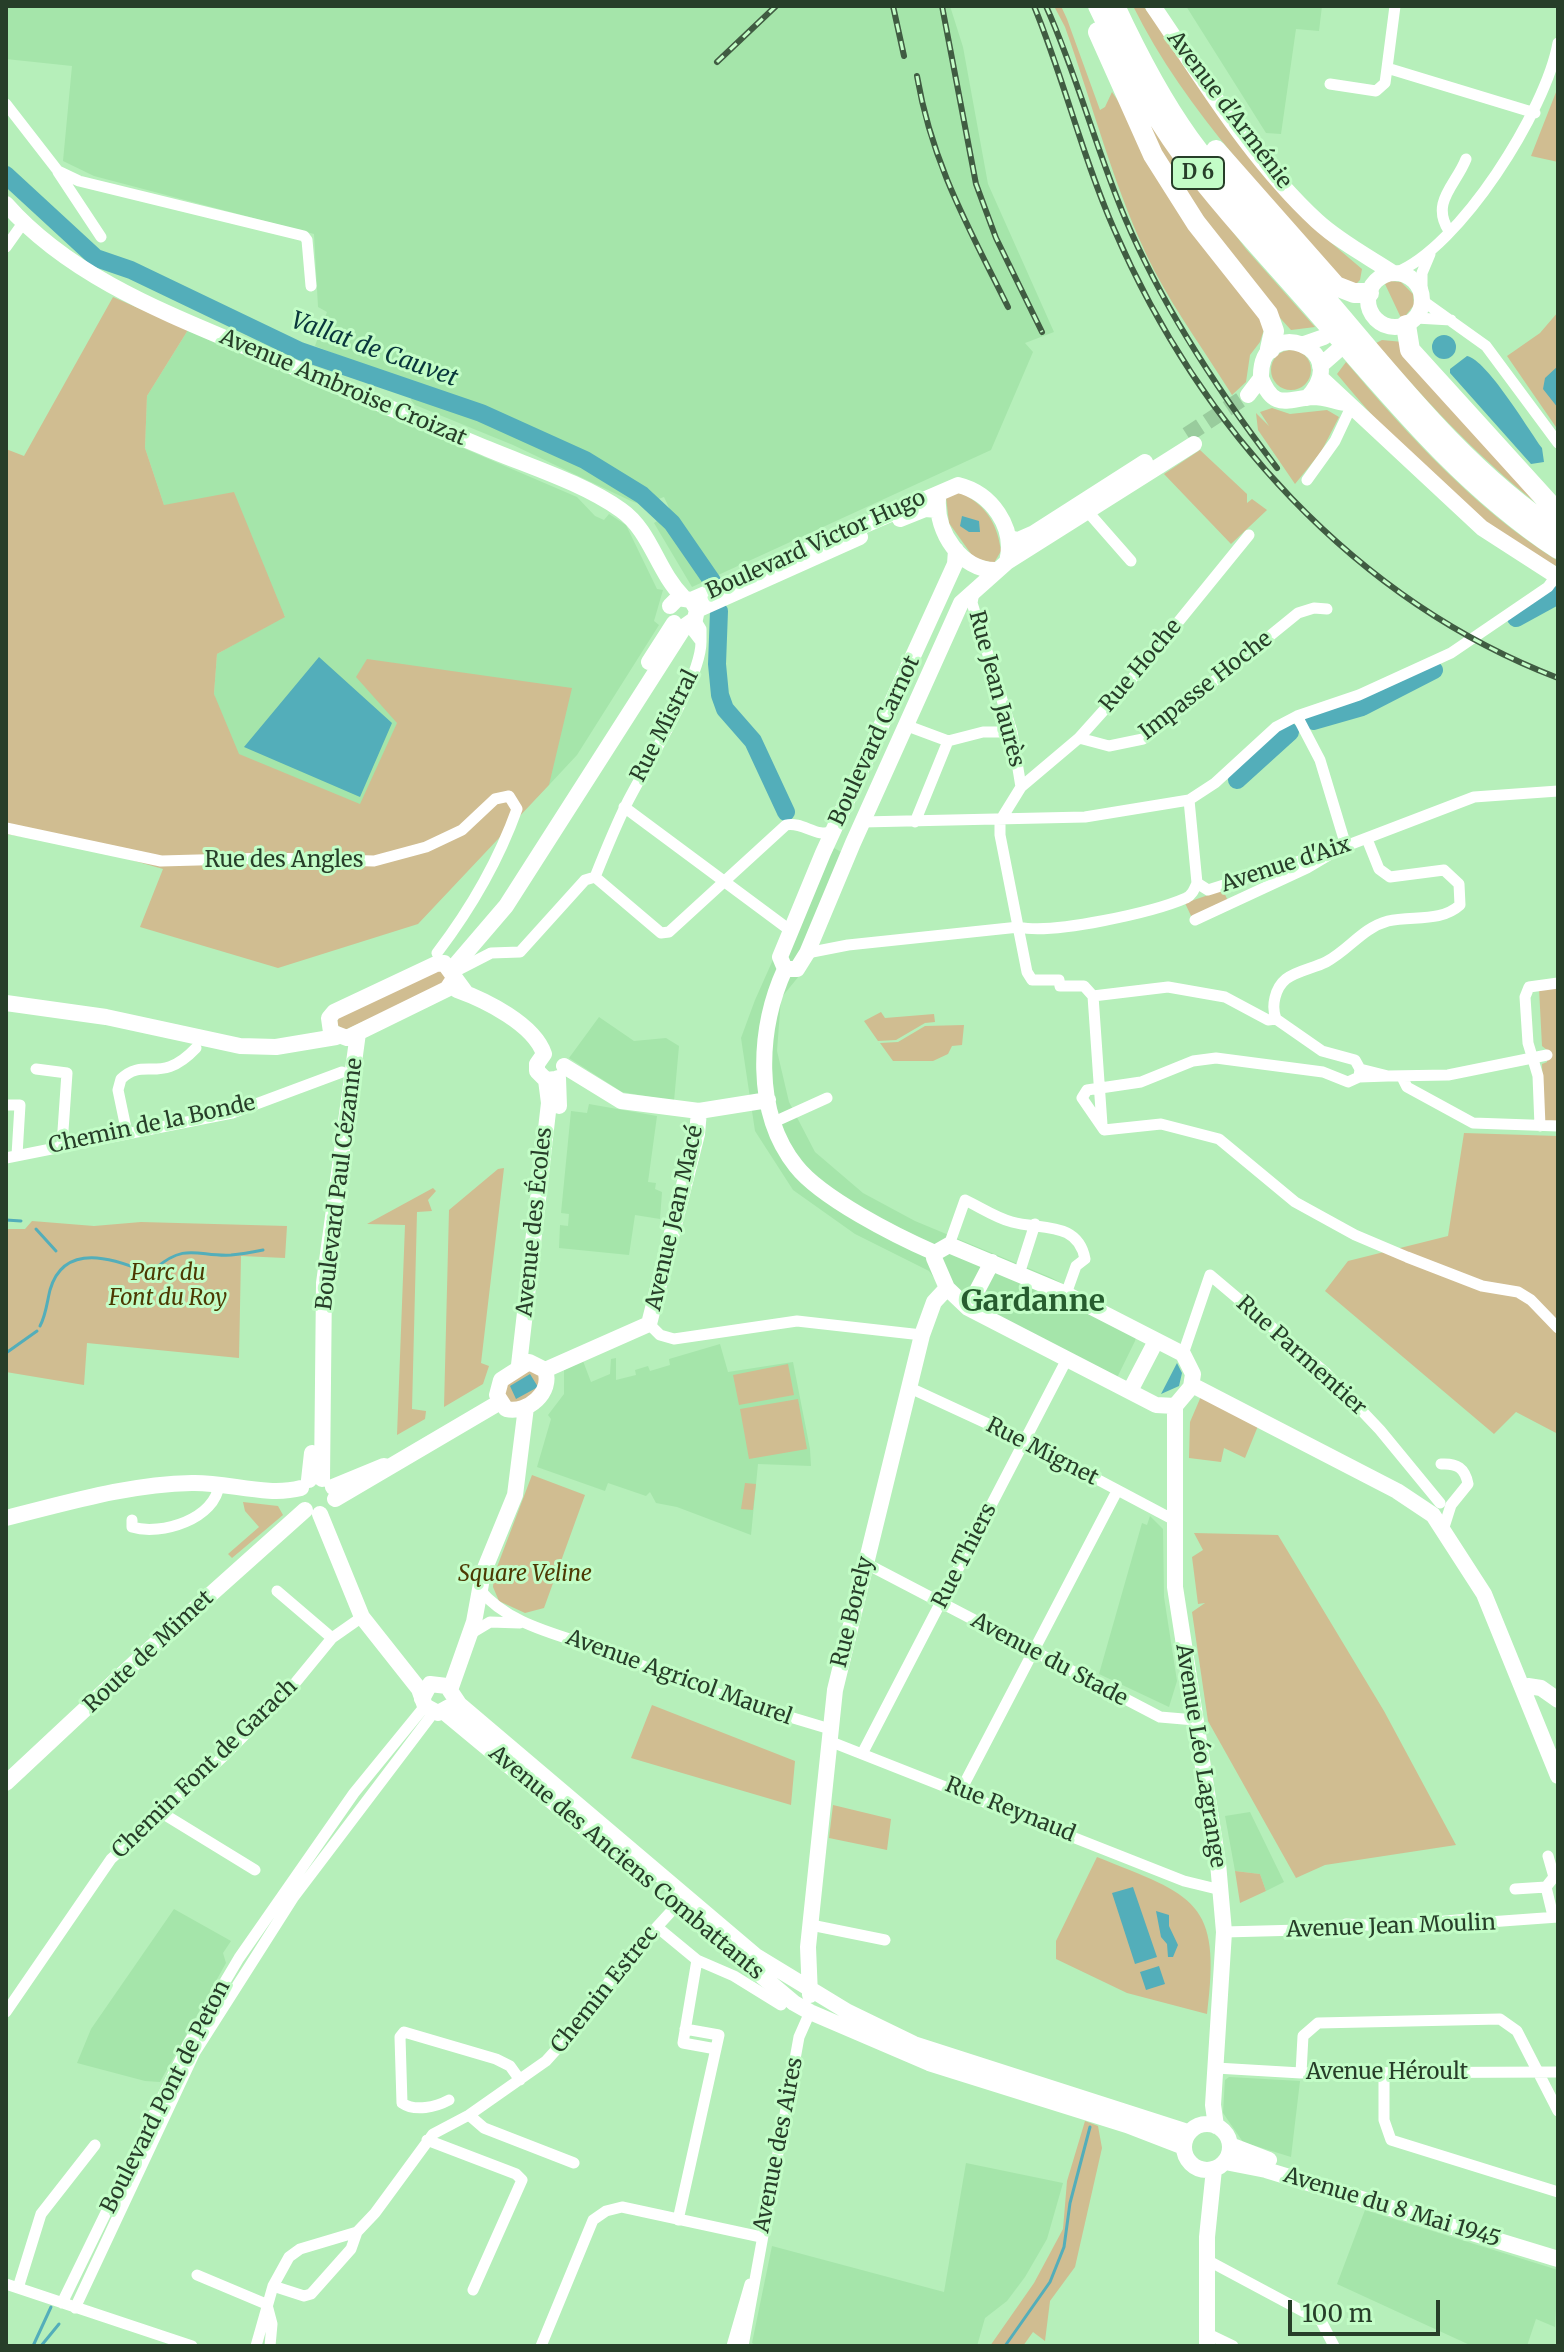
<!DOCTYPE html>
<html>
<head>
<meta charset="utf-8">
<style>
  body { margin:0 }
  #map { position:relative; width:1564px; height:2352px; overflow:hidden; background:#b6efba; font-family:Merriweather,serif }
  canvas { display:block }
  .frame { position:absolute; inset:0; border:8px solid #273e29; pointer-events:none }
  .scale { position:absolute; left:1288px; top:2300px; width:152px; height:36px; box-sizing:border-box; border:4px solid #273e29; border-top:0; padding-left:10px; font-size:24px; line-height:28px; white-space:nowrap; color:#273e29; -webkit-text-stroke:6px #c3fdc7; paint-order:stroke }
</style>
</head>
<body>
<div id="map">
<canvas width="1564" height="2352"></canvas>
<div class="frame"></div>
<div class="scale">100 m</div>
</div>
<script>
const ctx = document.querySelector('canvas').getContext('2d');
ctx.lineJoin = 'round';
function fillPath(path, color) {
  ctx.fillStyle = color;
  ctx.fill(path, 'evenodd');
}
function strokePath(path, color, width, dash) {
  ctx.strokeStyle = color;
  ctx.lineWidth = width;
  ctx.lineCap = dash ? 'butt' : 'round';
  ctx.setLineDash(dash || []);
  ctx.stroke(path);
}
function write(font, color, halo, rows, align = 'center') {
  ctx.font = font + ' Merriweather,serif';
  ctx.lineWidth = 6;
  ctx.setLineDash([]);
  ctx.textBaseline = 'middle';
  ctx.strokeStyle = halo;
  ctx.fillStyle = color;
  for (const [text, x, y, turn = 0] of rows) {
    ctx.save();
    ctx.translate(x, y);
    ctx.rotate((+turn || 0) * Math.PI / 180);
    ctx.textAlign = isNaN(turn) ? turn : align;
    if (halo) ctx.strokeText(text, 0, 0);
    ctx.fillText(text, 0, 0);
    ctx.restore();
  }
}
fillPath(new Path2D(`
  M6 6H950L963 47 988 184 1054 332 1025 343 1033 352 991 450 692 587 654 523 671 512 664 497 642 505 631 501 513 445 415 405 411 400 416 386 315 346 327 312 318 307 314 234 94 176 63 161 72 66 6 59Z
  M1186 6H1322L1319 31 1296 29 1281 134 1266 133Z
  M188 330 577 497 595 516 604 520 609 514 626 525 657 589 663 590 654 621 659 625 577 755 549 785 502 780 241 849 214 694 217 654 285 616 164 505 145 448 147 396Z
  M825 843 852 858 804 970 781 998 777 1051 789 1102 815 1152 863 1193 915 1221 1052 1278 1139 1325 1135 1341 1112 1388 954 1305 929 1271 855 1234 793 1190 755 1131 741 1038 755 1000Z
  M599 1017 634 1041 666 1038 679 1046 674 1101 622 1092 569 1058Z
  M589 1104 657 1116 648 1182 656 1183 655 1189 662 1192 660 1219 635 1215 629 1255 559 1248 560 1225 568 1226 569 1214 561 1213 571 1111 587 1113Z
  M720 1344 728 1372 793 1362 810 1449 811 1466 758 1464 751 1535 677 1507 656 1503 650 1492 646 1496 608 1483 605 1491 537 1467 551 1419 548 1415 564 1394V1370L583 1361 591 1382 610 1374 611 1359 616 1358V1380L636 1375 635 1370 648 1366 650 1371 670 1365 669 1359Z
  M1150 1516 1163 1529 1164 1597 1177 1681 1169 1707 1099 1674 1142 1523 1147 1525Z
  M1250 1812 1284 1882 1266 1891 1260 1874 1235 1871 1225 1816Z
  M174 1909 231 1941 223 1953 226 1963 160 2082 145 2081 77 2063 91 2029Z
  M1229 2077 1300 2081 1291 2157 1243 2142 1223 2113 1225 2080Z
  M966 2163 1063 2183 1047 2239 1025 2277 1007 2301 985 2318 977 2346H758L752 2343 772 2246 944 2292Z
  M1365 2210 1558 2270 1555 2327 1536 2319 1527 2346H1472L1337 2284Z`), '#a5e5aa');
fillPath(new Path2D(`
  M1054 6H1061L1067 19 1100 110 1105 107 1112 92 1267 320 1260 342 1250 355 1246 382 1232 395C1206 353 1177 314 1154 270 1115 193 1094 108 1065 27Z
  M1133 6H1143L1322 235 1362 269 1360 280 1351 289C1273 200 1186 113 1133 6Z
  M1558 87V162L1531 156Z
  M1149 122 1246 249 1315 327 1291 330C1239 273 1174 195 1149 122Z
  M1390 281 1401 282 1413 294 1414 305 1402 320 1385 284Z
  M113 297 188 330 147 396 145 448 164 505 234 492 285 617 217 654 214 694 239 754 360 804 397 723 356 677 367 659 572 688 549 785 418 924 278 968 140 927 163 869 82 846 6 834V449L24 456Z
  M1558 312V430L1507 356 1540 333Z
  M1382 340 1403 342 1553 516C1487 467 1430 406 1376 343Z
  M1271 370a20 20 0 1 1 40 0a20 20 0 1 1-40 0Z
  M1346 362C1409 436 1475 509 1558 561V567C1470 523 1399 449 1337 374Z
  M1272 408 1290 414 1327 410 1339 417 1321 452 1295 484 1258 430 1256 413 1269 426 1260 412Z
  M1200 450 1247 494V503L1252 499 1267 510 1231 544 1164 474Z
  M957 491C984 503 997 521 1001 551L994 563 974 558 949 523 946 497Z
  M1223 890 1228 901 1192 918 1185 903Z
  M441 969 446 973V983L345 1030 337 1025 338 1017Z
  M1558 987V1123H1544L1542 1064 1547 1062V1050L1542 1046 1539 988Z
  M881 1012 885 1018 934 1014 935 1022 925 1023 896 1040 878 1041 864 1021Z
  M964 1025 962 1045 952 1046 948 1054 933 1061H893L880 1043 898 1042 925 1026Z
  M1464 1133 1558 1136V1434L1516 1412 1494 1434 1325 1291 1348 1261 1448 1236Z
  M504 1168 481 1363 489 1366 483 1384 444 1407 449 1210 498 1169Z
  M433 1188 436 1191 428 1200 432 1211 417 1212 412 1409 426 1411 425 1419 397 1435 405 1225 367 1224Z
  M32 1221 94 1226 141 1222 287 1226 285 1258 241 1256 239 1358 87 1343 84 1385 6 1372V1229H25Z
  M788 1364 794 1395 739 1405 733 1375Z
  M526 1368 541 1372 540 1389 518 1405 504 1400 502 1383Z
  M1202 1394 1258 1426 1245 1458 1224 1448 1221 1462 1189 1458 1190 1422Z
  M798 1399 807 1449 749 1459 740 1409Z
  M532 1475 585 1495 544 1608 525 1613 499 1601 493 1587 494 1575Z
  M745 1483 756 1484 753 1510 741 1509Z
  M243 1502 278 1506 283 1515 232 1558 228 1554 259 1527 245 1511Z
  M1194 1533 1278 1535 1384 1711 1456 1845 1325 1865 1296 1878 1208 1721 1192 1612 1205 1603 1198 1604 1192 1557 1203 1550Z
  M652 1705 795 1761 791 1805 631 1758Z
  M833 1805 891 1819 887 1850 829 1838Z
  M1097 1857C1194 1896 1222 1900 1207 2014L1127 1993 1056 1959V1941Z
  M1235 1871 1260 1874 1266 1891 1240 1903Z
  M1085 2121 1098 2126 1102 2148 1075 2267 1050 2301 1045 2341 1033 2332 1023 2346H990L1034 2283 1063 2229 1067 2181Z`), '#d0bd91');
fillPath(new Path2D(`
  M1432 347a12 12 0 1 1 24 0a12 12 0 1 1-24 0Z
  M1467 356C1487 360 1528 429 1542 448L1544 462 1531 464 1450 373V369Z
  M1558 366V408L1543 389 1545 378Z
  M962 516 979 521 980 532H969L960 526Z
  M319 657 392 723 360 797 244 747Z
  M1177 1363 1182 1373 1179 1386 1161 1394Z
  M530 1374 538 1387 516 1399 510 1386Z
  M1133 1887 1157 1957 1135 1964 1112 1893Z
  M1156 1911 1169 1915V1926L1178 1945 1173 1957H1168L1167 1944 1161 1937Z
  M1159 1966 1165 1984 1146 1990 1140 1972Z`), '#53aeba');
strokePath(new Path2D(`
  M6 1220 21 1221
  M36 1229 56 1251
  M156 1268C186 1242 199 1257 231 1255 242 1254 253 1252 263 1250
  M40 1326C46 1315 47 1302 50 1290 64 1241 115 1259 146 1272L154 1270
  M6 1353 37 1331
  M33 2346 51 2307
  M41 2346 59 2324
  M1005 2346 1050 2282 1064 2247 1070 2203 1090 2127`), '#53aeba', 3);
strokePath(new Path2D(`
  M6 175 96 258 131 270 300 351 481 413 585 460 642 495 672 523 712 581
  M719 611 717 664 720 695 725 709 753 741 786 812
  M1516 618 1558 595
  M1313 721 1362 707 1434 670
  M1237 780 1290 732`), '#53aeba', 18);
strokePath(new Path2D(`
  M1187 435 1248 395`), '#99cc9d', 16, [16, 8]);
strokePath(new Path2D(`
  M1387 68 1395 6
  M1330 84 1376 91 1385 83 1387 68 1535 113
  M6 104 58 171 79 181 304 236 307 240 311 286
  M58 172 101 237
  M1449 231C1430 202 1456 185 1466 159
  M6 247 23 223
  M1395 273C1460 248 1546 110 1558 43
  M1422 293V273L1430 254
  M1423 301 1486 346 1558 443
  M1416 318 1451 320
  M1307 480 1335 441 1351 407
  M1088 512 1131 561
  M974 592 972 603 1012 732 1021 787 1000 821V835L1027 972 1032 980H1059L1060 986H1084L1093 996 1102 1125
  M688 625 701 642V629L695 619
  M1297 716 1320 760 1346 846
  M905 725 948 741 983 732H1012
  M1079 738 1109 746 1143 739 1298 613 1314 608 1327 609
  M1021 787 1079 738 1131 680 1249 535
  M1189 800 1197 883
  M624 807 791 931
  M862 822 1085 817 1189 800 1215 783 1276 727 1297 716 1359 695 1451 653 1548 587 1556 576
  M915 822 948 741
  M6 828 161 861 270 858 374 861 426 847 462 830 495 799 509 796 517 809C498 862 472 907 437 953
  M595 877 661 933 669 932 786 825C803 821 817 839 833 831
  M1197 883 1208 890 1338 849 1474 797 1558 791
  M1195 920 1307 868 1334 852
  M807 953 848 945 1019 927C1052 935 1154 912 1186 898 1192 895 1194 890 1197 883
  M454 972 491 953 520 952 585 880 595 877C605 852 615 827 627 803 645 767 701 679 701 642
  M1093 996 1168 987 1225 997 1268 1020 1276 1019
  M36 1069 67 1073 62 1145
  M1360 1069 1359 1077 1348 1082 1323 1072 1216 1058 1193 1061 1141 1082 1087 1090 1082 1098 1104 1130 1161 1124 1219 1139 1295 1202 1355 1235 1407 1257 1482 1286 1518 1292 1531 1300 1558 1328
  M1360 1069 1355 1060 1322 1051 1276 1019C1271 1006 1275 988 1286 979 1296 971 1314 968 1326 962 1349 950 1362 928 1388 921 1412 915 1440 923 1460 905L1459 884 1444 870 1390 877 1379 869 1367 839
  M1388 1076 1448 1075 1547 1055
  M1359 1077 1388 1076 1360 1069
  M1402 1077 1407 1087 1473 1123 1558 1126
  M6 1105H20L17 1155
  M774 1122 827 1098
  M1540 1126 1538 1076 1528 1043 1525 997 1529 987 1558 983
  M127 1133 118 1090 121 1079C145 1056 160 1086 196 1048
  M6 1158 232 1113 342 1072
  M949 1245 965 1200C980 1207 996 1218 1012 1222 1041 1230 1078 1221 1085 1259L1076 1266 1066 1294
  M1019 1274 1035 1224
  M649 1324 660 1335 674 1339 797 1321 922 1335
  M1183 1354 1210 1275 1326 1373 1380 1430 1440 1503
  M908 1387 1025 1441 1174 1520
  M1441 1464C1457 1463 1465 1468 1468 1484L1451 1505 1444 1527
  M132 1520V1527C161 1536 216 1519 219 1484
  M865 1563 1160 1717 1195 1720
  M479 1589C511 1628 565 1635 610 1653 681 1682 756 1708 830 1729
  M277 1591 332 1638
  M470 1634 490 1622 520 1623
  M829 1741 1184 1881 1221 1890
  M863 1752 1067 1359
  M961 1790 1117 1491
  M162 1813 255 1870
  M1546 1887 1553 1916
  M1515 1889 1546 1887 1554 1877 1548 1856
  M811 1925 885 1940
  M657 1927 697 1960 683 2043 716 2049
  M1224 1932 1339 1929 1346 1924 1386 1926 1469 1919 1475 1923 1558 1917
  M697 1960 734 1976 781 2005
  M6 2012 111 1859 225 1755 291 1688 332 1638 362 1617
  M1216 2068 1301 2073 1558 2072
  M1301 2073 1303 2036 1318 2023 1500 2019 1517 2031 1558 2111
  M1384 2074V2120L1391 2140 1558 2192
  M449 2100C436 2107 415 2112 402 2103L400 2037 404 2032 496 2059 510 2066 520 2080
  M469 2115 484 2128 574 2163
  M427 2140 516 2174 522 2180 473 2290
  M678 2220 719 2035 685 2029
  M1207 2260 1321 2321 1334 2346
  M197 2275 266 2304
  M6 2284 192 2346
  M273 2286 304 2296 311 2294 351 2249 357 2232
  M18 2288 41 2214 95 2145
  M62 2303 188 2044 239 1958 354 1793 425 1706
  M267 2305 272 2324 270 2346
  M75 2308 195 2052 293 1898 434 1712
  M1206 2333 1233 2346
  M256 2346 273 2286 289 2257 300 2249 357 2232 375 2213 433 2134 469 2115 546 2061 593 2009 613 1975 677 1905
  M541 2346 593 2220 606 2211 622 2207 761 2237
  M732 2346 750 2284
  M743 2346 799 2037 810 2012`), '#fff', 11);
strokePath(new Path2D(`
  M1153 6C1203 79 1251 160 1317 221 1340 242 1367 256 1393 273
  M6 204C73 280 174 316 265 355 339 387 414 418 488 449 531 467 583 483 621 510 651 531 657 571 683 597
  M1368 300a27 27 0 1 1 54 0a27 27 0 1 1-54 0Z
  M1304 344 1324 337
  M1320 366 1337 351
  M1320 377 1482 528 1558 577
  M1248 395 1261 378
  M1307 398C1356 348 1259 312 1261 378 1274 411 1287 399 1313 397 1324 397 1334 401 1345 403
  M938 499C936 532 961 570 995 570
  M900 519 925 509 938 510
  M1009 538 1018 540 1034 533 1145 462
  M691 600 958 485C991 493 1016 527 1007 562
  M697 610 860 537
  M649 662 674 623
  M452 969 506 906 685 626 695 619 697 610 691 600 678 598 670 606
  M785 969H797L807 953 853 843 961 603 1007 562 1194 444
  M785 969 780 957 823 853 940 597 955 564 956 550
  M785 969C758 1028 753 1112 796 1166 821 1198 896 1236 935 1253
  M455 977 447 989 347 1038 331 1032 329 1018 334 1012 436 964 444 963 466 993
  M457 990C485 1000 534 1024 544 1054
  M6 1003 106 1017 240 1046 276 1047 336 1037
  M544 1054 537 1064V1071L546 1080 556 1079
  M564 1066 621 1101 699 1111 768 1100
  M558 1078 559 1106
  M949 1245 1066 1294 1183 1354 1193 1374 1191 1387 1175 1406 1156 1405 968 1308 947 1288 934 1258 935 1253Z
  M968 1308 992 1262
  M529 1362 545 1370C553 1392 528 1414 506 1409L497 1395 501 1380Z
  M519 1365 549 1103 546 1080
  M545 1370 649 1324 697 1134 699 1111
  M1192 1385 1397 1491 1433 1515 1484 1594 1558 1776
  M1131 1389 1156 1341
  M1175 1406V1587L1218 1863 1224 1932 1213 2105 1216 2126
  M322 1479 324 1283 358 1033
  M309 1480 312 1453
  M333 1487 384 1466
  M335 1499 500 1402
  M320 1514 362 1617 419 1689 425 1706 438 1713 449 1707
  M6 1518C67 1503 129 1484 192 1483 228 1482 266 1497 301 1488
  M1528 1686 1541 1688 1558 1700
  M450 1690 474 1622 483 1573 515 1495 526 1407
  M422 1699 430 1684 447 1686 459 1704 756 1956 848 2012 914 2044 1188 2132
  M443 1711 642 1876
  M6 1783 143 1655 305 1510
  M694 1919 794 2003 810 2012 929 2063 1127 2125 1184 2147
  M810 1995 808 1947 835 1690 922 1335 934 1302 947 1288
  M1184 2147a23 23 0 1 1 46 0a23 23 0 1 1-46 0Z
  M1230 2145 1269 2160
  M1225 2162 1266 2170 1558 2259
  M1207 2346V2237L1214 2169`), '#fff', 16);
strokePath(new Path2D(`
  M1098 6C1122 56 1149 109 1182 154 1227 214 1279 268 1328 325 1399 407 1467 489 1558 549
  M1115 6C1136 51 1160 98 1189 138 1234 200 1289 256 1339 314 1406 393 1471 474 1558 532
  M1098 32 1153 155 1196 223 1268 314 1274 331 1270 349
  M1216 150 1336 286 1354 293H1369
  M1406 325 1410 350 1558 513`), '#fff', 20);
const rail = new Path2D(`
  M893 6 904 56
  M942 6 976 184 996 238 1042 332
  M1034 6C1064 79 1082 156 1114 229 1199 426 1354 600 1558 678
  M1046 6C1077 75 1096 149 1125 218 1163 308 1218 391 1277 468
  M717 62 776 6
  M917 76C932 164 969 228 1008 307`);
strokePath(rail, '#405c42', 6);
strokePath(rail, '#c3fdc7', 3, [9]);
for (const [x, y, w] of [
  [1198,173,52]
]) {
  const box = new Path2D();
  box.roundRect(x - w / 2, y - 16, w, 32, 6);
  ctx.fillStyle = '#c3fdc7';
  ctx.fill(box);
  strokePath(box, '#273e29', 2);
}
write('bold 20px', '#273e29', null, [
  ["D 6",1198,173]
]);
write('22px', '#273e29', '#c3fdc7', [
  ["Avenue d'Arménie",1229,110,53],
  ["Avenue Ambroise Croizat",343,388,23],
  ["Boulevard Victor Hugo",816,545,-24],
  ["Rue Hoche",1141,666,-50],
  ["Impasse Hoche",1206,686,-38],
  ["Rue Jean Jaurès",996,689,75],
  ["Rue Mistral",665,726,-63],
  ["Boulevard Carnot",875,741,-65],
  ["Rue des Angles",284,861],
  ["Avenue d'Aix",1286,865,-18],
  ["Chemin de la Bonde",152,1125,-12],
  ["Boulevard Paul Cézanne",340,1184,-83],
  ["Avenue Jean Macé",675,1218,-77],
  ["Avenue des Écoles",535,1222,-84],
  ["Rue Parmentier",1301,1356,42],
  ["Rue Mignet",1042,1452,27],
  ["Rue Thiers",965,1556,-63],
  ["Rue Borely",853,1612,-76],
  ["Route de Mimet",149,1652,-43],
  ["Avenue du Stade",1049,1660,28],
  ["Avenue Agricol Maurel",679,1678,20],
  ["Avenue Léo Lagrange",1200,1756,81],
  ["Chemin Font de Garach",205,1769,-44],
  ["Rue Reynaud",1010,1810,22],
  ["Avenue des Anciens Combattants",626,1863,40],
  ["Avenue Jean Moulin",1391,1927,-2],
  ["Chemin Estrec",605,1990,-51],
  ["Avenue Héroult",1387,2073],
  ["Boulevard Pont de Peton",166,2097,-63],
  ["Avenue des Aires",779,2145,-79],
  ["Avenue du 8 Mai 1945",1392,2208,17]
]);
write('italic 22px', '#4c3903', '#c3fdc7', [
  ["Parc du",168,1274],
  ["Font du Roy",168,1299],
  ["Square Veline",525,1575]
]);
write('italic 24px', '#09363c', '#c3fdc7', [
  ["Vallat de Cauvet",374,350,20]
]);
write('bold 30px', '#275c2f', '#c3fdc7', [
  ["Gardanne",1033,1303]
]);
</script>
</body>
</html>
